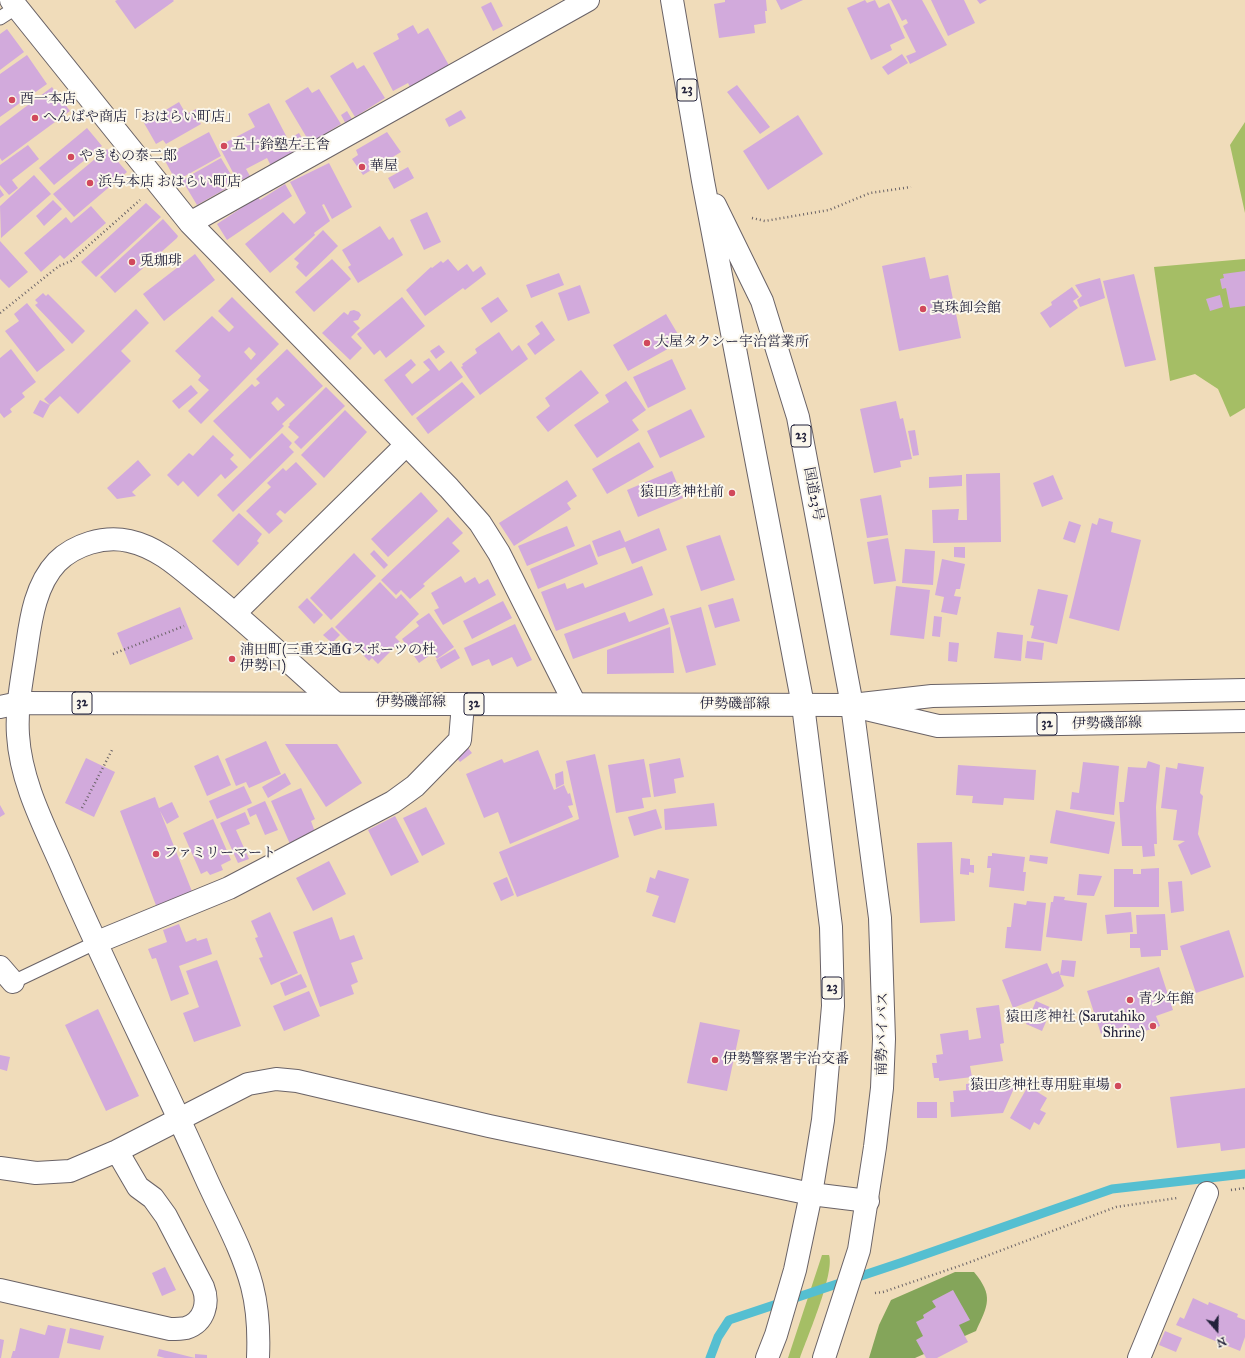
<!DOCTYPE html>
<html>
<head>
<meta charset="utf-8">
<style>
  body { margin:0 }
  #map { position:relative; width:1245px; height:1358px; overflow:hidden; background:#f0dcba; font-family:"IM FELL Great Primer",serif }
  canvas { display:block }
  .north { position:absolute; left:1197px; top:1310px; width:40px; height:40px; -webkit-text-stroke:3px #fbf7ec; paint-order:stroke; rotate:160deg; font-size:11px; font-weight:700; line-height:16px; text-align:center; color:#22223b }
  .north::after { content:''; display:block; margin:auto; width:14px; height:18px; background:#22223b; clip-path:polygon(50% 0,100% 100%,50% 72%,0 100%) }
</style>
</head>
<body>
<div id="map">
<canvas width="1245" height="1358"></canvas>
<div class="north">N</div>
</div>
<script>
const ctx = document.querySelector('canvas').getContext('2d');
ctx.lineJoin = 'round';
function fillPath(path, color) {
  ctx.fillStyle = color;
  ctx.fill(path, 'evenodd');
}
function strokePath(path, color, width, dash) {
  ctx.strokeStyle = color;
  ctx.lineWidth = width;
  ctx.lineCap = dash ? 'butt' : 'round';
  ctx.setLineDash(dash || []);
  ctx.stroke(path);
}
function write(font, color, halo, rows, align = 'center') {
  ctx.font = font + ' "IM FELL Great Primer","Noto Serif JP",serif';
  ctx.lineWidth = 4;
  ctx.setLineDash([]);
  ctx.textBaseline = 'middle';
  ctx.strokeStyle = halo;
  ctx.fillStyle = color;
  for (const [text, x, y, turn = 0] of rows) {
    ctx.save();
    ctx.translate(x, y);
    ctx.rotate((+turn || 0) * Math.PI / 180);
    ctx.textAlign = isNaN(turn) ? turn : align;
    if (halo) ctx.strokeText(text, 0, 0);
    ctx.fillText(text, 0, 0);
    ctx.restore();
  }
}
fillPath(new Path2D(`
  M1245 122V213L1230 145Z
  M1245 259V408L1230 417 1218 389 1195 374 1170 381 1154 267Z
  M822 1255H829C835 1273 807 1338 800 1358H788Z`), '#a5be65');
fillPath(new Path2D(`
  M955 1272H974C994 1296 988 1305 976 1331L915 1358H869L879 1325 891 1300Z`), '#84a55a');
strokePath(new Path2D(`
  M710 1358 718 1337 729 1320 903 1262 1112 1189 1245 1174`), '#55bfd1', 9);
fillPath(new Path2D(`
  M117 0H173L174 1 135 29 115 1Z
  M725 0H766L767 11H765L766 23 754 25 755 33 719 38 714 4 725 2Z
  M776 0H803L781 10Z
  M865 0 867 3 875 0 879 8 889 3 905 38 890 45 892 50 871 60 847 8Z
  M891 0H922L947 45 910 64 906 56 916 52 903 26 908 23 906 19 902 21Z
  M931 0H964L975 23 948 36Z
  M977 0H987L980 4Z
  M491 2 503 26 493 31 481 7Z
  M413 25 418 34 428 28 451 69 412 91 408 83 393 91 373 53 399 39 397 34Z
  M7 29 24 52 0 70V34Z
  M902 54 908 63 888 75 882 67Z
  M27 55 47 84 0 117V74Z
  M353 62 357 69 364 65 385 98 355 117 330 76Z
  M737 85 770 127 760 134 727 92Z
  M52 87 70 111 2 161 0 158V126Z
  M308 87 312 93 319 89 341 124 310 143 285 101Z
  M179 102 186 114 196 109 199 114 196 116 201 124 166 144 163 140 156 144 144 123Z
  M269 103 295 153 271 166 267 158 246 169 250 176 238 182 219 146 255 127 248 114Z
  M461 110 466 118 449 127 445 119Z
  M347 111 355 124 348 128 341 115Z
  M798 115 823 154 768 190 743 151Z
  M87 128 102 146 54 185 39 168Z
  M209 132 221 156 176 181 163 157Z
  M387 132 401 152 363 175 352 159 358 155 356 150Z
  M299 133 308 149 300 153 292 137Z
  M28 145 39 159 12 180 18 188 9 195 0 185V165Z
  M107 149 127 172 74 217 53 194Z
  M221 158 236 183 197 205 182 180Z
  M329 163 352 207 332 219 324 204 322 205 330 221 314 233 315 235 270 273 245 244 283 212 294 224 306 213 290 182Z
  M408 167 414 178 394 189 388 178Z
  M34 175 51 194 1 238 0 206Z
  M285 184 292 196 227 240 217 224 258 197 260 200Z
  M0 189 4 195 0 198Z
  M53 200 62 209 44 226 36 216Z
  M146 203 161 217 96 277 81 262Z
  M91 206 106 223 64 259 60 255 41 272 24 253 66 217 71 223Z
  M427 212 441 242 424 250 410 220Z
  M163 219 178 236 177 238 115 293 100 277Z
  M380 226 389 240 393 237 403 255 358 283 348 267 351 265 342 250Z
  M323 230 338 246 306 277 296 267 299 263 294 259Z
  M0 241 28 272 9 288 0 279Z
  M195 254 215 280 164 321 143 294Z
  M925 257 930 279 948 275 961 338 899 351 882 266Z
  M332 259 351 279 314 312 295 292Z
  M448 259 458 271 467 264 473 272 481 266 486 274 465 290 463 288 425 316 406 290 431 267 432 268 441 261 443 263Z
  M1245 271V306L1230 308 1226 288 1222 289 1220 279 1224 278 1223 274Z
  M559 273 564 285 531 298 526 285Z
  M1134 274 1156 360 1125 367 1103 281Z
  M1100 278 1105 298 1080 307 1077 300 1082 296 1075 285Z
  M580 285 590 313 568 321 558 293Z
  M1072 287 1079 297 1073 301 1078 308 1050 328 1040 313 1052 305 1051 302Z
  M43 293 46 296 48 294 85 331 72 344 35 305 38 303 35 300Z
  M1220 295 1223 307 1210 311 1206 299Z
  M232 297 279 344 201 424 188 411 209 390 198 380 201 376 175 351 212 316 229 332 234 327 218 311ZM249 347 256 354 251 360 244 352Z
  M402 297 425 326 386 358 380 350 374 355 357 334Z
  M498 297 508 311 491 323 481 308Z
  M27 303 65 350 37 372 5 331 19 321 14 314Z
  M136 309 149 323 121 351 131 361 78 414 60 396 50 405 44 399Z
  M354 310 359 312 361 315 358 320 353 321 360 328 351 337 362 348 350 360 322 333 344 312 348 315 350 311Z
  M666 314 682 341 628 371 613 345Z
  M542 321 555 340 535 355 527 344 540 334 535 326Z
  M499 332 512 351 519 345 528 359 480 395 461 367 463 366 462 364 477 353 475 349Z
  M439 345 445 352 436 359 430 351Z
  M11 349 36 382 22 393 25 397 10 409 12 412 4 418 0 413V358Z
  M287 349 323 386 282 424 284 426 250 459 213 421 252 384 255 387 260 383 256 379ZM277 397 285 405 278 411 271 403Z
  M429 358 439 371 451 361 463 377 412 416 384 380 411 359 416 365 405 375 412 384 430 370 423 362Z
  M672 359 686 389 648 408 633 377Z
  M581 370 599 393 548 432 536 417 550 406 545 398Z
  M626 381 646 410 632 420 639 430 597 458 574 425 609 402 605 395Z
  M462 382 475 397 428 434 416 418Z
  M191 385 198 393 179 409 172 401Z
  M326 387 345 406 301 449 294 442 299 437 288 427 290 425 289 424Z
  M40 400 50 405 43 418 33 413Z
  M896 401 900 419 903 418 912 459 900 461 901 467 874 473 860 409Z
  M691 409 705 437 660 458 647 431Z
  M345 410 367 432 324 478 301 455Z
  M915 430 919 455 913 456 908 431Z
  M282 433 292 443 289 447 294 452 233 512 217 495Z
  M213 435 234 455 230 459 238 467 225 479 221 474 198 497 183 481 178 486 167 475 189 453 193 456Z
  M639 442 654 467 607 494 592 469Z
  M138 460 151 475 132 492 136 496 117 499 107 488Z
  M296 462 317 484 285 514 280 510 276 514 283 521 269 534 246 511 271 487 267 483 283 468 286 471Z
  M672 471 683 498 638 517 627 490Z
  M1000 473 1001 542 933 543 932 510 959 509 958 520H967L966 474Z
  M962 475V486L929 488V477Z
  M1053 475 1063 499 1042 507 1033 483Z
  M567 480 577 496 567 503 571 509 514 546 499 523Z
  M421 492 438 511 388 557 371 539Z
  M881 495 888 535 867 538 860 499Z
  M239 513 262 534 257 541 259 543 238 566 212 541Z
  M448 517 463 533 452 543 460 551 423 584 425 586 410 599 401 590 396 595 381 580Z
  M1099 518 1113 522 1111 532 1141 540 1119 631 1069 618 1092 523 1097 525Z
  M1069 521 1081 525 1075 543 1063 539Z
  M567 526 575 546 527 566 518 546Z
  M659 528 667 550 632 564 625 547 598 557 592 541 620 530 625 542Z
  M720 535 735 580 701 591 686 546Z
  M888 538 896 581 874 584 867 542Z
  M590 544 598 564 538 589 530 569Z
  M954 547H965V558L954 557Z
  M905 549 935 551 933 585 902 583Z
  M374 550 388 565 384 569 370 554Z
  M354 553 376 576 331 620 310 598Z
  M942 559 965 564 960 589H956L954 596 961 597 957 615 941 612 944 597 935 595Z
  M642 566 653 595 556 631 541 592 565 583 567 589 583 583 585 588Z
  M461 576 465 583 475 577 479 584 488 579 496 595 443 625 434 610 439 608 431 593Z
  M380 582 396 599 401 594 419 614 395 637 400 642 378 664 372 658 369 661 335 627Z
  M896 586 930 590 924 639 890 635Z
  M1038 589 1068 595 1057 644 1031 638 1034 626 1030 625Z
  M307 598 323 615 314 624 298 607Z
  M733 598 740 621 715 628 708 605Z
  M503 601 512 618 472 639 463 621Z
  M180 607 193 639 130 665 117 633Z
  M701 607 716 665 686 673 670 616Z
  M664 608 669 624 573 659 564 634 625 612 629 622Z
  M429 613 454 647 437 659 433 653 419 663 402 639 419 626 416 622Z
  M934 616 942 617 940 637 932 636Z
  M515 624 532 660 517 667 512 657 492 666 489 659 472 666 464 648Z
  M332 627 340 635 332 643 323 635Z
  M670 627 674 673 607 674V650Z
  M997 632 1023 635 1021 661 994 658Z
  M1027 641 1044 643 1042 660 1025 658Z
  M949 642 959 643 957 662 948 661Z
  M455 649 460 658 441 669 436 660Z
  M266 741 281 774 249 788 246 782 236 786 225 759Z
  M285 744H337L362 783 326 807Z
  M468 748 472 753 460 762 456 757Z
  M538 750 554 790 564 785 568 794 570 793 573 805 568 806 573 817 510 844 498 812 484 818 466 774 502 759 504 763Z
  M595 754 619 857 517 897 499 852 579 819 566 761Z
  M218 755 231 785 207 796 194 766Z
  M86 758 115 772 94 817 65 803Z
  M680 758 684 777 674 779 676 793 654 797 649 764Z
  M644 759 651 797 642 798 644 808 616 813 608 765Z
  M1148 761 1160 765 1156 807 1157 844H1154L1155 856 1143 857 1142 846H1122L1119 802H1124L1128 767 1146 768Z
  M1083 762 1119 766 1114 815 1070 809 1072 792 1079 793Z
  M1178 763 1204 767 1200 793 1203 796 1198 834 1211 867 1191 875 1178 845 1185 841 1173 840 1177 810 1161 808 1166 767 1177 769Z
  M958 765 1036 770 1034 800 1004 798 1003 805 972 803 973 796 956 795Z
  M563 771 564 784 556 788 555 774Z
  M285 773 291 784 268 798 262 787Z
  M244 786 252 803 217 819 209 801Z
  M301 788 315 819 311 821 315 832 290 844 271 801Z
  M155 797 159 808 172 802 179 817 167 824 160 811 193 894 157 908 120 811Z
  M265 801 278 830 265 835 256 814 250 817 247 809Z
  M714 803 717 826 665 830 664 809Z
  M0 805 5 814 0 817Z
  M426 807 445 844 422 856 403 818Z
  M656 809 662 828 634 836 628 817Z
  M1056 810 1115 822 1109 854 1050 843Z
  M245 812 250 824 236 830 249 859 238 863 220 823Z
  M395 816 419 862 391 876 368 830Z
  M213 819 231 860 221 865 223 870 210 875 207 871 201 874 183 833Z
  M952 842 955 921 920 923 917 843Z
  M992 853 1025 857 1023 872H1026L1024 891 989 887 991 868H987L988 856H992Z
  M1030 855 1048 857 1047 864 1029 861Z
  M961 858 970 859V865H974V873L969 872V875L960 874Z
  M329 861 346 894 313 911 296 878Z
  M1159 868V907H1114V869H1133V874H1141V869Z
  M658 870 689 879 675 923 652 916 659 896 646 892 650 877 655 879Z
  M1079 874 1102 876 1094 896 1077 895Z
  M507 877 514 895 501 901 493 883Z
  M1182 881 1184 911 1171 913 1168 882Z
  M1054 896 1065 897 1064 900 1087 903 1082 941 1046 937 1051 902H1053Z
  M1027 901 1046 903 1041 951 1005 948 1007 927H1011L1014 903 1026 905Z
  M270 912 298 973 271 985 259 958 263 957 255 938 258 937 251 921Z
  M1131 912 1133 932 1107 934 1105 915Z
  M1165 914 1168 950H1161V956L1141 957 1140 948H1130V934H1137L1136 915Z
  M332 917 340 940 354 935 363 959 351 963 358 982 351 985 354 994 320 1007 293 932Z
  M179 924 186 942 196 938 197 941 207 938 212 954 179 966 189 994 171 1001 156 958 152 959 148 949 167 942 163 930Z
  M1229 930 1244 977 1196 993 1180 946Z
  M217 960 241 1026 194 1042 183 1013 199 1007 186 971Z
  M1062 960 1076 961 1074 977 1060 975 1064 986 1058 990 1013 1008 1002 980 1047 963 1052 974 1059 971 1060 975Z
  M1159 967 1173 1010 1156 1016 1160 1026 1133 1035 1129 1025 1101 1034 1087 991Z
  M301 974 307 987 285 996 280 983Z
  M309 991 320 1016 284 1031 273 1006Z
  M1036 1001 1052 1008 1042 1031 1026 1024Z
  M999 1005 1004 1043 1000 1044 1003 1061 970 1066 972 1077 939 1081V1078H934L932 1063H937L936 1055 943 1054 940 1034 968 1030 969 1040 981 1038 976 1008Z
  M98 1009 139 1096 106 1111 65 1025Z
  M700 1022 740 1030 727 1091 687 1083Z
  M0 1055 10 1057 7 1071 0 1069Z
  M1019 1077 1003 1113 951 1117 950 1102H954L953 1091 966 1090V1084Z
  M1028 1086 1047 1098 1040 1110 1046 1113 1039 1125 1034 1122 1030 1130 1010 1118Z
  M1245 1088V1148L1221 1151 1220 1143 1177 1148 1170 1097Z
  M917 1102H937V1118H917Z
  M165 1267 176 1290 162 1296 152 1273Z
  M953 1290 970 1320 959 1325 968 1342 937 1358H926L916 1340 923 1336 916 1322 924 1318 923 1315 936 1307 932 1301Z
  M1193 1298 1208 1305 1209 1302 1238 1314 1237 1317 1245 1320V1337L1240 1351 1176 1325 1180 1317 1184 1319Z
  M48 1325 66 1329 59 1358H11L13 1351H15L20 1328 45 1335Z
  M70 1328 104 1336 100 1350 67 1343Z
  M1165 1331 1182 1338 1176 1352 1159 1345Z
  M0 1339 4 1340 1 1358H0Z
  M159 1349 195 1358V1354L207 1355V1358H165L157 1356Z`), '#d2aadc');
const lane = new Path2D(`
  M0 18 17 7
  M13 982 95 943`);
const street = new Path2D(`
  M11 0 190 223 449 488 480 523 499 553 575 704
  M190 223 588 0
  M95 943 229 888 393 802 415 786 460 740 463 704
  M0 967 13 982
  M0 1168 36 1173 70 1171 117 1151 248 1084 276 1079 297 1081 489 1126 811 1194 868 1201
  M0 1290 170 1329C175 1329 181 1329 186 1328 205 1322 209 1302 203 1287L166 1216 153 1198 138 1187 117 1151
  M1139 1358 1207 1193`);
const secondary = new Path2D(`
  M235 613 406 445
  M258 1358C259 1335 258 1309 252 1286 242 1248 221 1212 205 1176 160 1075 110 977 66 876 47 831 21 785 18 735 16 705 23 675 27 645 31 617 36 584 57 562 74 545 104 535 129 541 161 548 184 572 209 592 252 627 293 666 335 703`);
const primary = new Path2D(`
  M0 707 19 703 852 705 932 696 1245 690
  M866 709 938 726 1245 721`);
const highway = new Path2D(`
  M672 0 703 181 803 705 831 927 833 1006 823 1120 811 1194 795 1270 776 1335 767 1358
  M715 205 762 301 798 417 852 705 880 918 884 1039 882 1088 875 1147 859 1250 824 1358`);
strokePath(lane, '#6a6367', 15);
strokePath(street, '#6a6367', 24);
strokePath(secondary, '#6a6367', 24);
strokePath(primary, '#6a6367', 24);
strokePath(highway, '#6a6367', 24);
strokePath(new Path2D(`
  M752 218 765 221 829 210 870 193 911 187
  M0 313 59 266 71 261 140 200
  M113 654 184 626
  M82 808 112 750
  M1231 1190 1245 1188
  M875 1293 883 1292 965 1264 1116 1207 1177 1198`), '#6a6367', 2.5, [1, 3]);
strokePath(lane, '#fff', 13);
strokePath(street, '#fff', 22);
strokePath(secondary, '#fff', 22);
strokePath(primary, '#fff', 22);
strokePath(highway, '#fff', 22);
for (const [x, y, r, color] of [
  [12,100,4,"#d1495b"],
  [35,118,4,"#d1495b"],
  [224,146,4,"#d1495b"],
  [71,157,4,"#d1495b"],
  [362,167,4,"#d1495b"],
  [90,183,4,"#d1495b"],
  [132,262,4,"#d1495b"],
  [923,309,4,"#d1495b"],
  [647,343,4,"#d1495b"],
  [732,493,4,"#d1495b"],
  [232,659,4,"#d1495b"],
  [156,854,4,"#d1495b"],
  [1130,1000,4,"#d1495b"],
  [1153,1026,4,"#d1495b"],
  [715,1060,4,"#d1495b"],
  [1118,1086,4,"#d1495b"]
]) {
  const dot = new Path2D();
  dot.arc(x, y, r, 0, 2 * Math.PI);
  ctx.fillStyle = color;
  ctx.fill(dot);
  strokePath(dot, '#fbf7ec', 1.5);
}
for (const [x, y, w] of [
  [687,90,20],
  [801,436,20],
  [82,703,20],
  [474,704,20],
  [1047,724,20],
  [832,988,20]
]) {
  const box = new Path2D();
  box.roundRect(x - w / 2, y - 11, w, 22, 3);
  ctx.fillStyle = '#fbf7ec';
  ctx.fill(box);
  strokePath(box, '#22223b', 1);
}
write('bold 13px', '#22223b', null, [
  ["23",687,90],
  ["23",801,436],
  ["32",82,703],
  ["32",474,704],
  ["32",1047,724],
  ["23",832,988]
]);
write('14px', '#22223b', '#fbf7ec', [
  ["酉一本店",20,100],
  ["へんばや商店「おはらい町店」",43,118],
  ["五十鈴塾左王舎",232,146],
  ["やきもの泰二郎",79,157],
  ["華屋",370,167],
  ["浜与本店 おはらい町店",98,183],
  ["兎珈琲",140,262],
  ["真珠卸会館",931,309],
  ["大屋タクシー宇治営業所",655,343],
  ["猿田彦神社前",724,493,"right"],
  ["浦田町(三重交通Gスポーツの杜",240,651],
  ["伊勢口)",240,667],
  ["ファミリーマート",164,854],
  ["青少年館",1138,1000],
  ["猿田彦神社 (Sarutahiko",1145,1018,"right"],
  ["Shrine)",1145,1034,"right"],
  ["伊勢警察署宇治交番",723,1060],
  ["猿田彦神社専用駐車場",1110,1086,"right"]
], 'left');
write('14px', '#22223b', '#fbf7ec', [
  ["国道23号",813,494,79],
  ["伊勢磯部線",411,703],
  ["伊勢磯部線",735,705],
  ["伊勢磯部線",1107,724,-1],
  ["南勢バイパス",883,1034,-89]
]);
</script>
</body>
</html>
